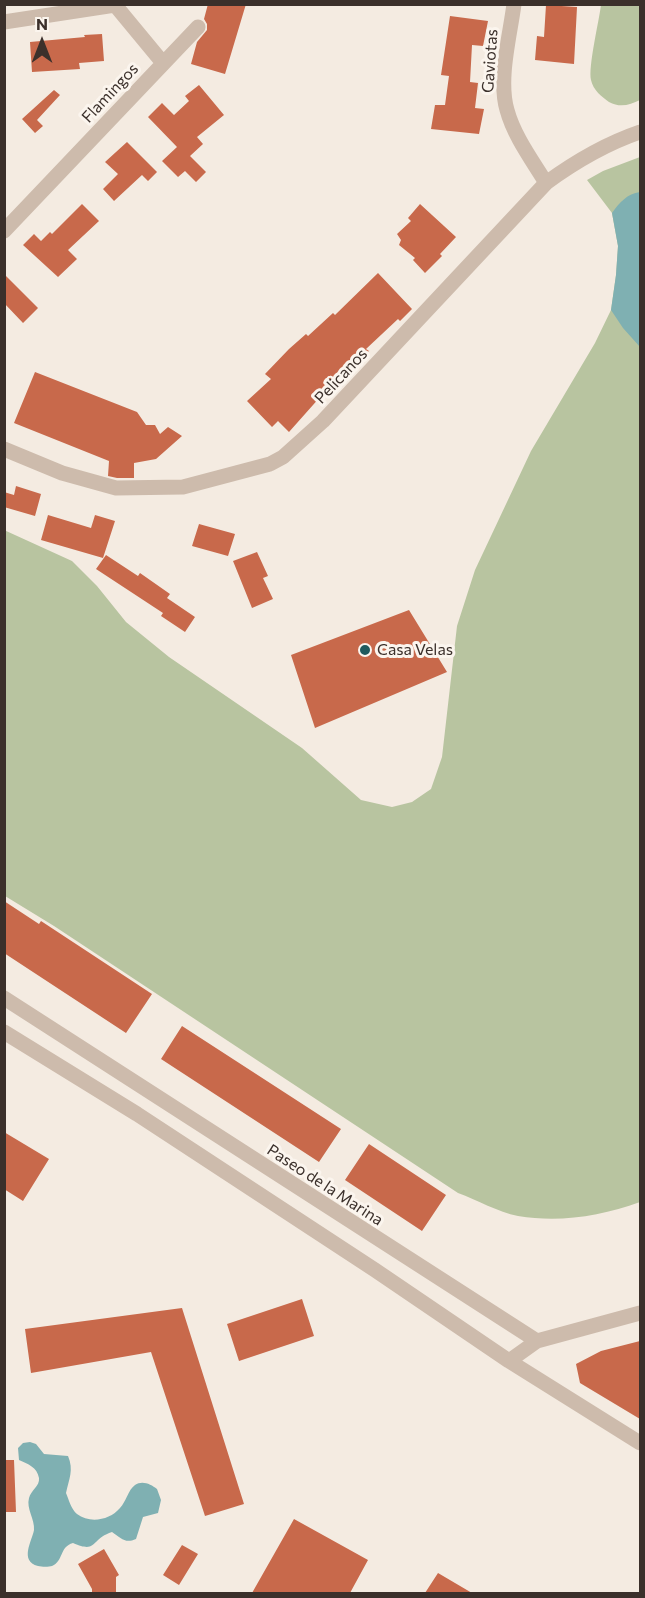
<!DOCTYPE html>
<html>
<head>
<meta charset="utf-8">
<style>
  body { margin:0 }
  #map { position:relative; width:645px; height:1598px; overflow:hidden; background:#f4ebe1; font-family:Commissioner,sans-serif }
  canvas { display:block }
  .frame { position:absolute; inset:0; border:6px solid #3b302b; pointer-events:none }
  .north { position:absolute; left:12px; top:12px; width:60px; height:60px; -webkit-text-stroke:4px #fbf5ee; paint-order:stroke; rotate:0deg; font-size:16px; font-weight:700; line-height:24px; text-align:center; color:#3b302b }
  .north::after { content:''; display:block; margin:auto; width:21px; height:27px; background:#3b302b; clip-path:polygon(50% 0,100% 100%,50% 72%,0 100%) }
</style>
</head>
<body>
<div id="map">
<canvas width="645" height="1598"></canvas>
<div class="frame"></div>
<div class="north">N</div>
</div>
<script>
const ctx = document.querySelector('canvas').getContext('2d');
ctx.lineJoin = 'round';
function fillPath(path, color) {
  ctx.fillStyle = color;
  ctx.fill(path, 'evenodd');
}
function strokePath(path, color, width, dash) {
  ctx.strokeStyle = color;
  ctx.lineWidth = width;
  ctx.lineCap = dash ? 'butt' : 'round';
  ctx.setLineDash(dash || []);
  ctx.stroke(path);
}
function write(font, color, halo, rows, align = 'center') {
  ctx.font = font + ' Commissioner,sans-serif';
  ctx.lineWidth = 6;
  ctx.setLineDash([]);
  ctx.textBaseline = 'middle';
  ctx.strokeStyle = halo;
  ctx.fillStyle = color;
  for (const [text, x, y, turn = 0] of rows) {
    ctx.save();
    ctx.translate(x, y);
    ctx.rotate((+turn || 0) * Math.PI / 180);
    ctx.textAlign = isNaN(turn) ? turn : align;
    if (halo) ctx.strokeText(text, 0, 0);
    ctx.fillText(text, 0, 0);
    ctx.restore();
  }
}
fillPath(new Path2D(`
  M601 5H640V100C630 105 620 108 609 102 602 97 593 90 591 80 588 67 599 21 601 5Z
  M640 157V1202C601 1216 560 1223 518 1216 498 1212 477 1200 458 1193L54 926 5 896 4 530 72 561 97 586 126 622 169 657 302 748 361 800 392 807 412 802 431 789 442 757 457 626 475 570 531 451 595 343 611 310 616 275 618 246 612 213 587 180 603 171Z`), '#b8c4a0');
fillPath(new Path2D(`
  M640 192V347L623 328 611 310 616 275 618 246 612 213C620 202 627 194 640 192Z
  M30 1442 36 1444 44 1454 68 1456C74 1470 69 1479 66 1493 69 1500 71 1509 77 1514 90 1524 110 1520 120 1508 126 1502 128 1490 135 1485 142 1480 151 1484 157 1489L161 1500 158 1513 143 1517 136 1539C125 1544 121 1538 112 1532 90 1539 98 1554 73 1543 59 1547 64 1561 52 1566 49 1567 42 1567 38 1566 19 1561 32 1541 34 1530 35 1519 26 1509 29 1498 31 1490 40 1486 39 1478 37 1467 28 1464 19 1460L18 1448 23 1443Z`), '#7fb0b2');
fillPath(new Path2D(`
  M208 4H246L225 74 191 64 197 42 207 30V24L204 19Z
  M546 5 577 7 574 64 535 60 537 36 544 37Z
  M450 16 488 21 483 46 472 45 470 82 478 83 475 108 484 109 479 134 431 129 435 105H445L449 76 441 75Z
  M102 34 104 61 79 63 80 69 32 72 30 42 85 37 84 35Z
  M199 85 224 115 197 137 203 144 190 156 206 172 196 182 185 171 178 177 162 161 177 147 148 117 162 103 174 115 189 101 185 96Z
  M54 90 60 95 37 120 43 126 35 133 22 119Z
  M127 142 157 172 148 181 142 175 114 201 103 189 118 174 105 162Z
  M82 204 99 221 68 250 77 259 58 277 23 245 34 234 41 241 50 232 52 234Z
  M420 204 456 237 440 254 442 256 425 273 413 260 415 258 399 245 401 240 397 234 411 221 408 218Z
  M378 273 412 309 400 321 398 319 366 349 369 351 321 396 289 432 278 421 272 427 247 401 271 379 265 374 289 349 306 334 308 336 333 313 335 315Z
  M4 274 38 308 23 323 4 303Z
  M35 372 137 412 146 425H155L160 434 168 427 182 436 156 459 134 463V478H117L108 476 109 461 14 423Z
  M16 486 41 494 35 516 4 507V492L14 495Z
  M48 515 91 528 95 515 115 521 103 558 41 540Z
  M199 524 235 534 228 556 192 546Z
  M257 552 268 576 263 578 273 599 252 608 233 561Z
  M106 555 138 576 140 573 170 594 167 598 195 617 185 632 161 616 163 613 96 569Z
  M409 610 447 672 315 728 291 655Z
  M4 901 39 924 41 921 152 994 126 1033 4 953Z
  M182 1026 341 1129 319 1162 161 1059Z
  M4 1132 49 1159 23 1201 4 1189Z
  M369 1144 446 1195 422 1231 345 1180Z
  M302 1299 314 1336 239 1361 227 1324Z
  M182 1308 244 1504 205 1516 151 1352 31 1373 25 1329Z
  M640 1341V1419L580 1383 576 1364 601 1351Z
  M4 1460H14L16 1512H4Z
  M294 1519 368 1560 350 1593H252Z
  M182 1545 198 1554 179 1585 163 1575Z
  M104 1549 119 1575 116 1577V1593H92V1589L78 1564Z
  M438 1573 472 1593H425Z`), '#c8694b');
strokePath(new Path2D(`
  M514 4C510 36 498 79 507 110 514 136 532 160 546 183
  M4 22 115 5 163 63
  M4 231 198 27
  M4 449 62 473 116 488 183 487 270 464 283 457 323 421 546 183C576 161 605 144 640 132
  M4 998 537 1341 640 1313
  M4 1032 137 1114 375 1270 509 1361 640 1443
  M509 1361 537 1341`), '#cdbbac', 15);
for (const [x, y, r, color] of [
  [365,650,6,"#1f5a5e"]
]) {
  const dot = new Path2D();
  dot.arc(x, y, r, 0, 2 * Math.PI);
  ctx.fillStyle = color;
  ctx.fill(dot);
  strokePath(dot, '#fbf5ee', 2);
}
write('16px', '#3b302b', '#fbf5ee', [
  ["Gaviotas",490,61,-86],
  ["Flamingos",110,93,-47],
  ["Pelicanos",341,376,-47],
  ["Paseo de la Marina",325,1185,33]
]);
write('16px', '#3b302b', '#fbf5ee', [
  ["Casa Velas",377,650]
], 'left');
</script>
</body>
</html>
